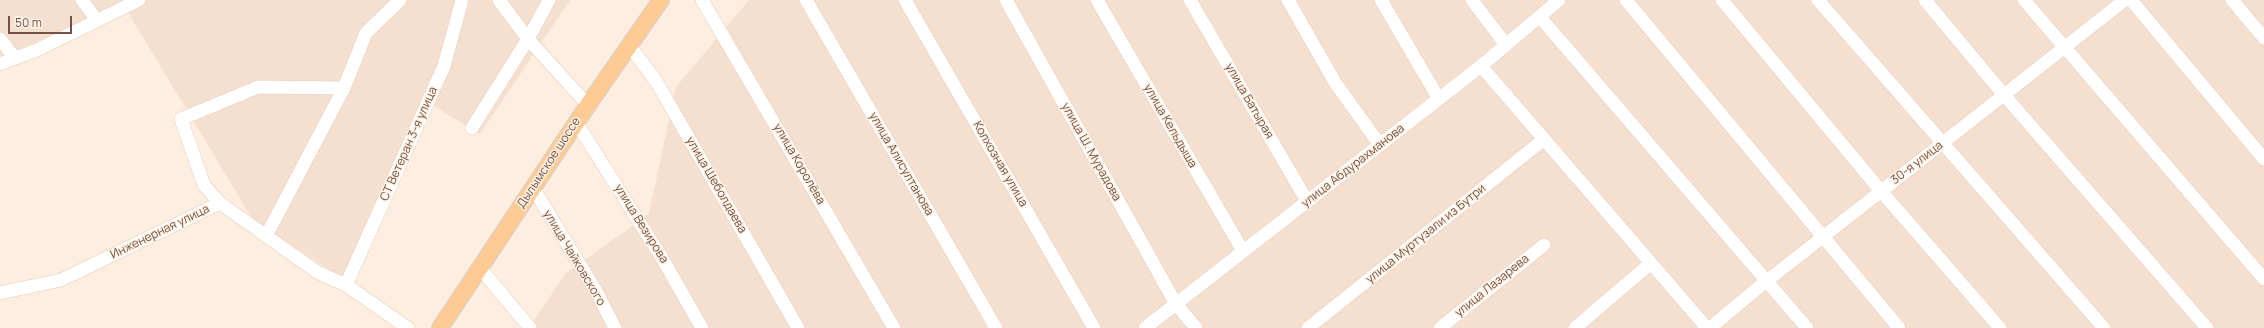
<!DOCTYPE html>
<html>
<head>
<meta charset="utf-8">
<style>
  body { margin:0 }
  #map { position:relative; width:2264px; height:328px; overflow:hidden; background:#fdeedf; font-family:Manrope,sans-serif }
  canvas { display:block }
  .scale { position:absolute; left:8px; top:16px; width:64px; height:18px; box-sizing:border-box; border:2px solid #745146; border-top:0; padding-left:5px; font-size:12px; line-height:14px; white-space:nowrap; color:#745146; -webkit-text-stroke:3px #fff3e6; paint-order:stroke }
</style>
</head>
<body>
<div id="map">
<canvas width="2264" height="328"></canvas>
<div class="scale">50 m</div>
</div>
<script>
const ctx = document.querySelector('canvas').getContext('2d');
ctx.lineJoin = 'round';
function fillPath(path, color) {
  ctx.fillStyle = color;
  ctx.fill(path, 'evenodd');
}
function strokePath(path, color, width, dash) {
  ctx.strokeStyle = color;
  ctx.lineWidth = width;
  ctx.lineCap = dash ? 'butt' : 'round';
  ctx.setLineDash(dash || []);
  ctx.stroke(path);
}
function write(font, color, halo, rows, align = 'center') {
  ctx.font = font + ' Manrope,sans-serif';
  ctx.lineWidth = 3;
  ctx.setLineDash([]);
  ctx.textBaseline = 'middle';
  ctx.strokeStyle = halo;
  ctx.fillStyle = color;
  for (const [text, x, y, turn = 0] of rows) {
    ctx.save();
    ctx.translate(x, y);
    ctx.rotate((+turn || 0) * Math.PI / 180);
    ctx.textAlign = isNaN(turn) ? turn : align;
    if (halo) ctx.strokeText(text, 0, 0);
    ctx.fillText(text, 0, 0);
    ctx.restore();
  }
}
fillPath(new Path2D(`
  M0 0H570L480 134 426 101 345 280 253 220 123 4 0 58Z
  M749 0H2264V328H529L565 274 649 214 676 87Z`), '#f5dfce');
const minor = new Path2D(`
  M82 0 96 19
  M499 0 528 39 588 105
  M702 0 894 328
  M806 0 996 328
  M905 0 1094 328
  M1006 0 1176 304 1196 328
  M1097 0 1243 251
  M1190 0 1307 201
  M1288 0 1336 84 1380 145
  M1381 0 1439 99
  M1472 0 1506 45
  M1626 0 1899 328
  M1722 0 1881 191 2000 328
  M1818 0 2104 328
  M1925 0 2004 95 2207 328
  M2024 0 2264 279
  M2131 0 2264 159
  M2232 0 2264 38
  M1540 17 1807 328
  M0 39 15 58
  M629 45 656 81 798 328
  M0 64 37 50 139 0
  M1481 66 1707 328
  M576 122 662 258 702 328
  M472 128 528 39 549 0
  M533 188 596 291 615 328
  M220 203 204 185 181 119 258 87 344 88
  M266 236 344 88 366 33 400 0
  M480 268 530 328
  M346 285 444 66 462 0
  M0 293 61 280 220 203 317 272 346 285 408 328
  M1145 328 1481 66 1559 0
  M1308 328 1543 140
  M1440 328 1544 245
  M1575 328 1651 263
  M1710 328 1759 287 2125 0`);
const major = new Path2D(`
  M440 328 588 105 661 0`);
strokePath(minor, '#e3cbbe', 14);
strokePath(major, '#d8cecb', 18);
strokePath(minor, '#fff', 13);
strokePath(major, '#ffcb95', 16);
write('12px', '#745146', '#fff3e6', [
  ["улица Батырая",1249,101,60],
  ["улица Кельдыша",1170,126,60],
  ["СТ Ветеран 3-я улица",409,144,-66],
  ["улица Ш. Мурадова",1091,152,61],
  ["Дылымское шоссе",549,163,-57],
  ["30-я улица",1917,163,-38],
  ["улица Королёва",799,164,60],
  ["улица Алисултанова",901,164,60],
  ["Колхозная улица",1000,164,60],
  ["улица Абдурахманова",1353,166,-38],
  ["улица Шеболдаева",716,185,60],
  ["улица Везирова",641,224,58],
  ["Инженерная улица",160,232,-26],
  ["улица Муртузали из Бутри",1426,234,-39],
  ["улица Чайковского",574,258,59],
  ["улица Лазарева",1492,286,-39]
]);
</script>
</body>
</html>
